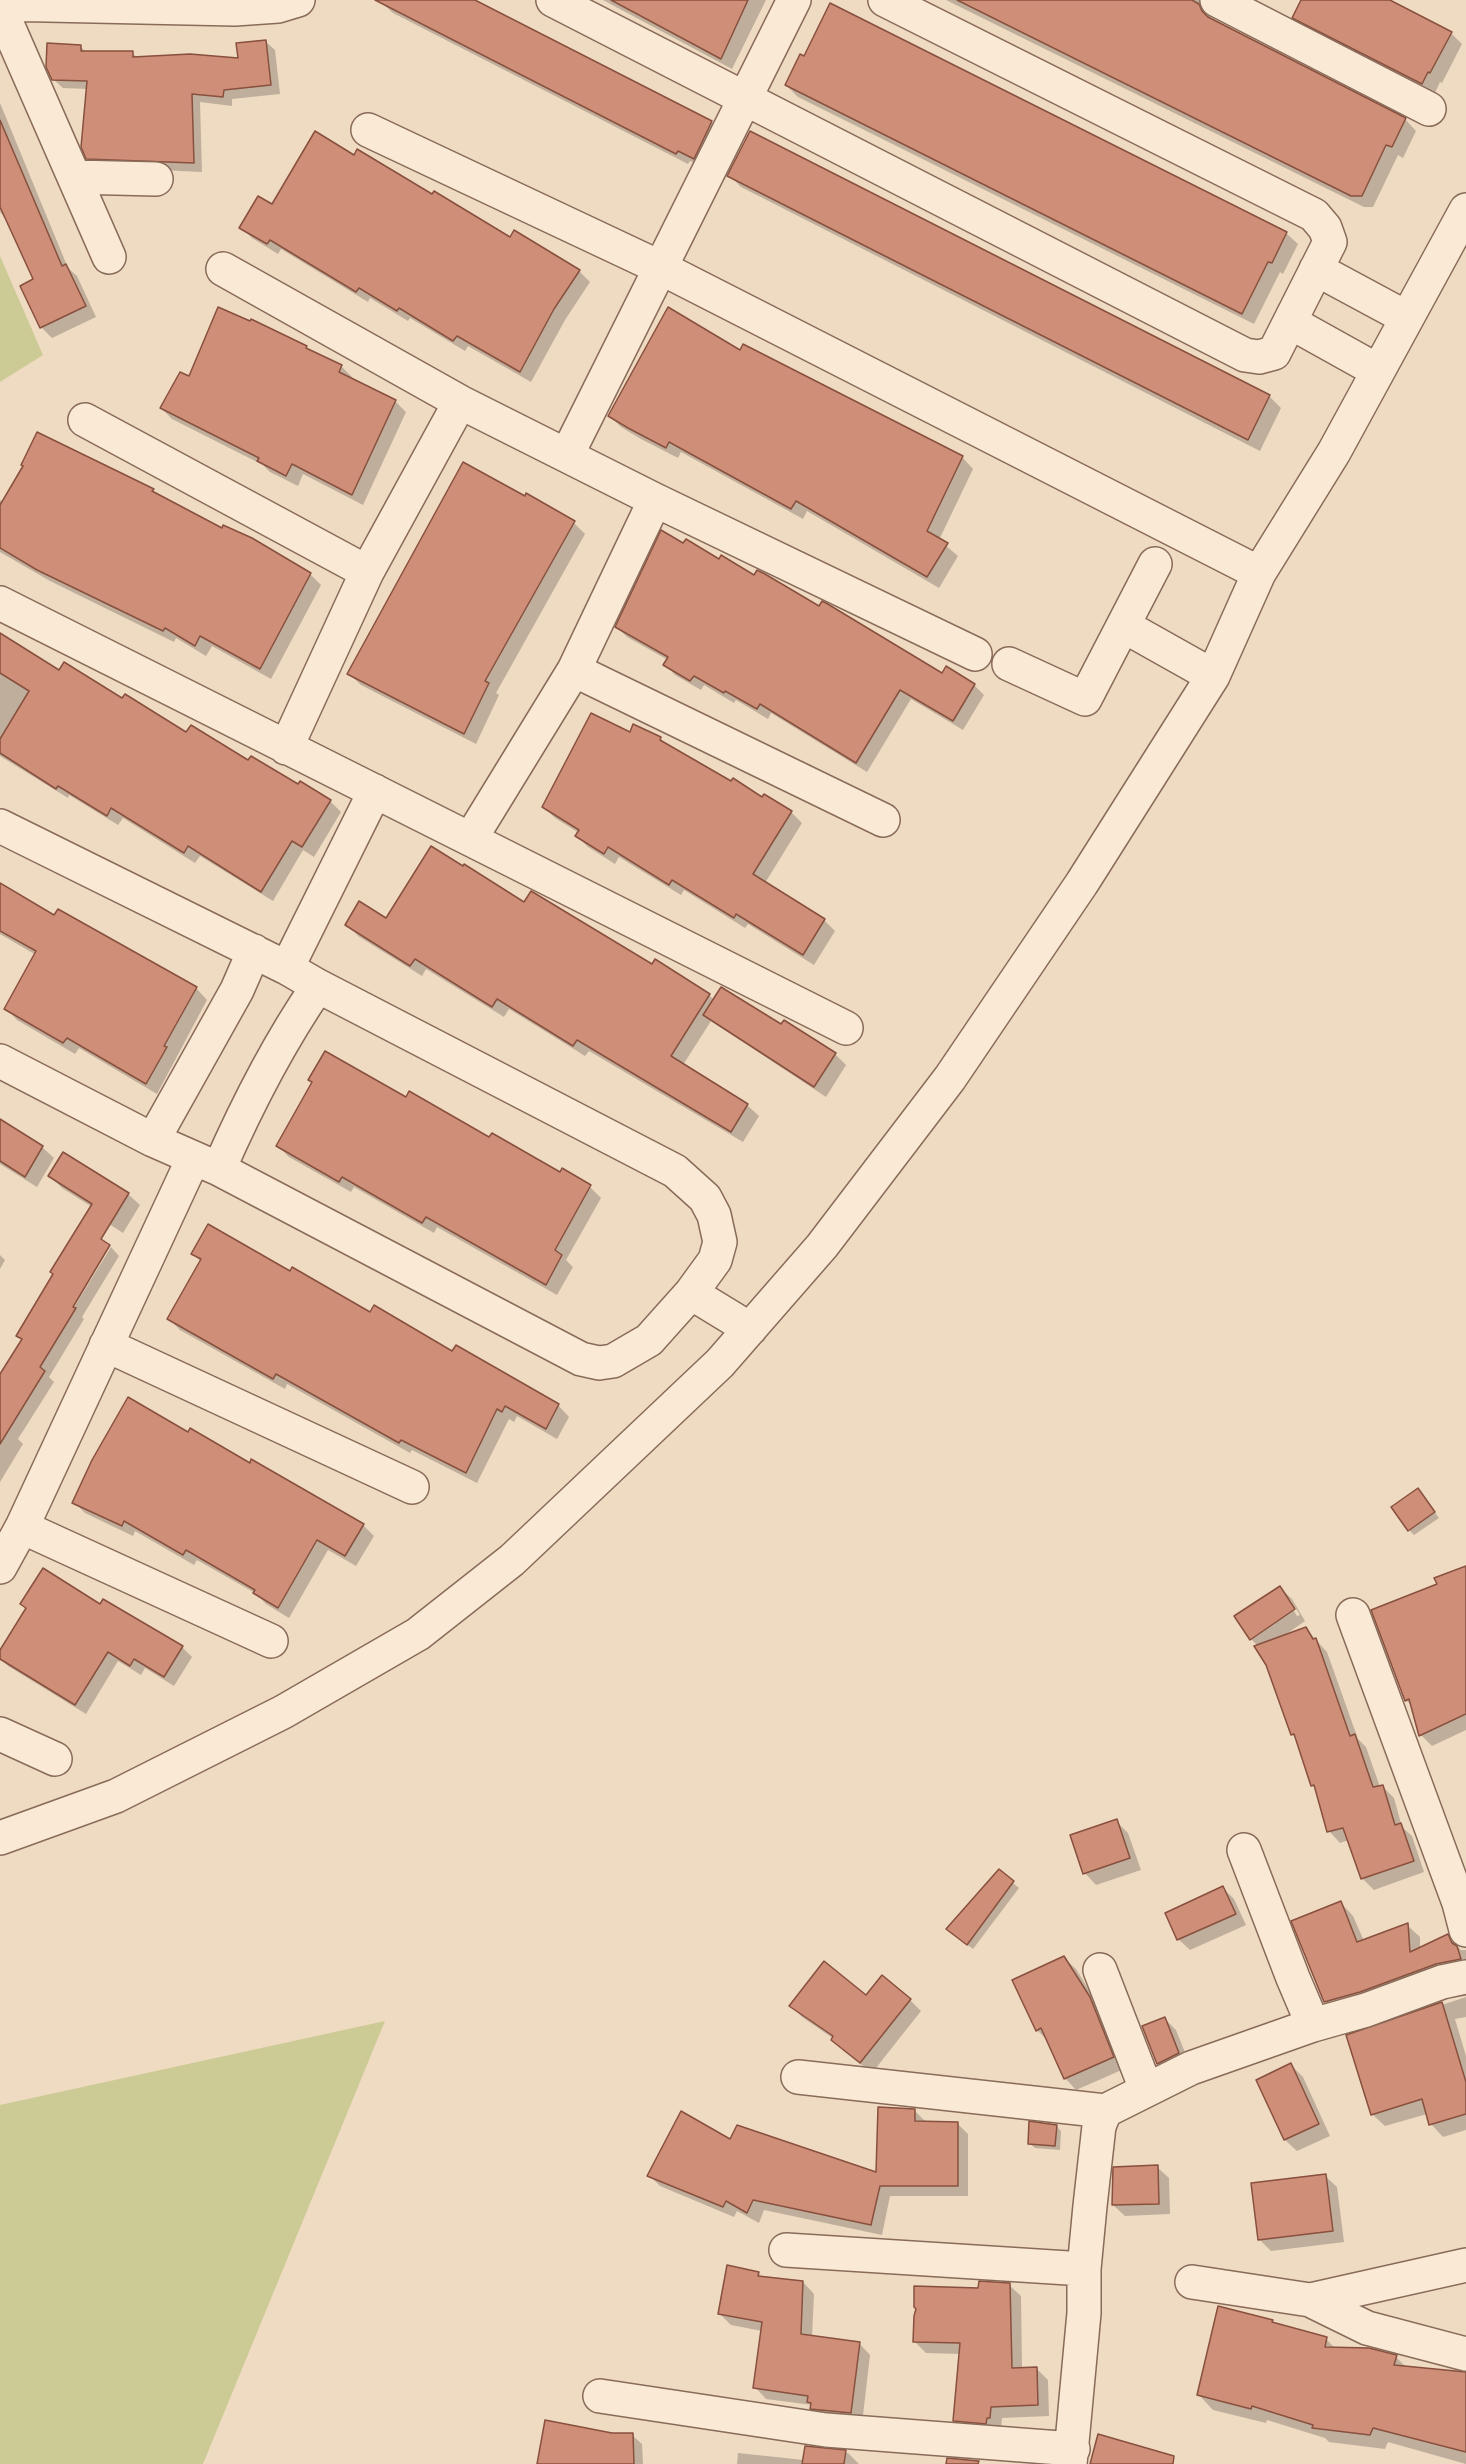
<!DOCTYPE html>
<html>
<head>
<meta charset="utf-8">
<style>
  body { margin:0 }
  canvas { display:block; background:#efdac2 }
</style>
</head>
<body>
<canvas width="1466" height="2464"></canvas>
<script>
const ctx = document.querySelector('canvas').getContext('2d');
ctx.lineJoin = 'round';
function fillPath(path, color) {
  ctx.fillStyle = color;
  ctx.fill(path, 'evenodd');
}
function strokePath(path, color, width, dash) {
  ctx.strokeStyle = color;
  ctx.lineWidth = width;
  ctx.lineCap = dash ? 'butt' : 'round';
  ctx.setLineDash(dash || []);
  ctx.stroke(path);
}
fillPath(new Path2D(`
  M0 256 43 355 0 382Z
  M385 2021 203 2464H0V2105Z`), '#cdcb95');
fillPath(new Path2D(`
  M382 0H472L712 123 723 134 706 169 690 161 688 164 393 13 381 2Z
  M603 0H766L732 69Z
  M946 0H1214L1209 13 1211 20 1405 119 1416 131 1403 158 1398 155 1373 207H1364Z
  M1303 0H1387L1451 33 1462 44 1442 83 1440 82 1434 95 1305 29 1294 17Z
  M265 41 275 50 280 94 232 99V106L200 102 202 172 97 167 88 158V89L63 88 53 79 80 46 87 53H132L138 58 240 60Z
  M786 85 1286 233 1298 244 1283 274 1280 272 1254 324 798 97Z
  M0 103 68 268 77 276 96 317 52 338 41 327 35 280 10 224 0 212Z
  M750 133 1269 396 1281 408 1260 451 741 187 729 175Z
  M354 157 511 239 579 271 590 282 565 320 531 382 468 346 465 351 410 318 408 321 370 298 368 302 281 249 278 254 252 238 241 227Z
  M306 347 311 352 341 366 352 377 351 379 395 401 406 412 363 505 303 474 298 486 270 472 263 465 172 419 161 408 190 378Z
  M741 352 962 457 973 469 939 540 958 556 939 588 807 511 803 519 681 452 678 458 641 439 621 427 609 415Z
  M38 434 153 490 159 496 310 574 321 585 271 679 212 646 206 656 176 638 174 642 50 581 0 552V500L4 502Z
  M574 523 585 534 496 693 499 695 476 744 361 685 349 674Z
  M684 545 819 608 942 675 974 685 984 695 963 730 911 699 867 772 771 713 768 719 736 700 734 703 704 685 701 690 675 675 665 664 668 660 627 637 617 627Z
  M0 637 60 672 330 801 341 812 314 857 303 850 273 901 200 856 195 863 123 818 118 825 69 795 68 798 0 756Z
  M631 734 660 738 669 747 791 812 802 823 765 883 824 920 835 931 814 965 748 924 745 928 684 890 681 895 619 857 615 864 588 847 577 836 579 833 555 818 544 807Z
  M0 885 55 917 196 988 207 1000 157 1094 79 1048 75 1054 17 1020 6 1008 36 955 0 934Z
  M525 904 653 966 709 995 714 1000 782 1026 835 1054 846 1065 826 1097 711 1021 683 1065 747 1105 759 1116 743 1142 589 1051 585 1056 509 1009 504 1017 426 969 422 976 358 936 347 924Z
  M406 1099 561 1175 563 1171 590 1187 601 1198 566 1260 573 1267 557 1295 437 1227 434 1233 354 1187 351 1192 289 1157 278 1146Z
  M0 1120 42 1147 54 1158 37 1187 0 1164Z
  M64 1154 128 1194 140 1205 123 1233 103 1220 92 1207 62 1188 50 1176Z
  M89 1233 110 1246 67 1312 70 1314 111 1247 119 1256 82 1317 84 1319 49 1377 54 1382 18 1439 23 1444 0 1482V1377Z
  M193 1254 291 1273 453 1353 456 1347 558 1405 569 1417 557 1439 517 1416 514 1422 509 1419 477 1483 412 1450 410 1453 287 1384 285 1389 180 1330 169 1319 201 1262Z
  M0 1255 5 1260 0 1269Z
  M188 1435 363 1525 374 1536 356 1566 328 1550 289 1618 266 1604 255 1593 197 1560 194 1565 135 1531 133 1536 85 1513 74 1502Z
  M1418 1490 1439 1518 1414 1535 1409 1530Z
  M1466 1572V1730L1432 1746 1421 1735 1412 1706 1406 1700Z
  M1280 1588 1292 1599 1305 1621 1285 1635 1305 1628 1327 1652 1358 1739 1366 1747 1380 1787 1382 1786 1394 1798 1402 1827 1412 1836 1424 1872 1374 1890 1362 1878 1349 1840 1340 1843 1329 1831 1316 1789 1312 1785 1297 1739 1292 1734 1267 1664 1258 1646 1251 1639ZM1287 1599H1290L1300 1615 1297 1616Z
  M104 1601 182 1647 192 1657 174 1686 145 1668 141 1675 118 1661 86 1714 8 1666 0 1658V1653L101 1606Z
  M1116 1821 1128 1833 1141 1870 1096 1885 1085 1873Z
  M999 1871 1019 1888 973 1949 953 1934Z
  M1223 1888 1234 1899 1246 1925 1190 1950 1178 1939Z
  M1341 1903 1353 1916 1364 1941 1407 1925 1420 1937V1949L1447 1936 1461 1950H1466V1973L1338 2014 1325 2002Z
  M1064 1958 1076 1969 1101 2010 1124 2069 1076 2090 1065 2078 1049 2042 1037 2030Z
  M866 1997 910 2000 921 2011 872 2073 844 2051 834 2039 802 2017 791 2006Z
  M1466 1997V2017L1455 2019 1466 2056V2130L1443 2137 1431 2124 1427 2114 1385 2126 1372 2114 1348 2036Z
  M1164 2018 1176 2030 1190 2065 1169 2075 1158 2063Z
  M1291 2065 1303 2077 1330 2136 1297 2151 1285 2140 1258 2080Z
  M914 2110 925 2121 957 2123 968 2134V2196H890L882 2235 764 2210 759 2223 737 2211 734 2217 660 2186 649 2175 731 2142 878 2174Z
  M1056 2126 1061 2131 1060 2150 1035 2148 1029 2143Z
  M1157 2167 1169 2178 1170 2214 1125 2216 1113 2205Z
  M1325 2176 1337 2187 1344 2242 1271 2251 1259 2239Z
  M758 2273 763 2278 803 2282 814 2294 812 2337 859 2343 870 2355 862 2424 823 2420 812 2408V2405L766 2399 755 2387 762 2331 731 2325 719 2313Z
  M1009 2285 1021 2296 1022 2369 1036 2368 1048 2380 1049 2416 1002 2418 1001 2429 966 2432 955 2420 960 2354 926 2353 915 2342 979 2290Z
  M1272 2321 1276 2325 1326 2339 1336 2349 1396 2357 1407 2368 1466 2373V2464L1388 2442 1385 2449 1329 2442 1325 2438 1267 2420 1266 2423 1213 2410 1198 2394Z
  M612 2435H632L642 2444 643 2464H538Z
  M806 2447 848 2453 859 2464H737L738 2453 804 2460Z`), '#0003');
const building = new Path2D(`
  M375 0H475L712 121 694 159 678 151 676 154Z
  M611 0H748L721 59Z
  M957 0H1192L1199 4 1202 11 1208 17 1406 118 1392 147 1386 145 1362 196H1351Z
  M1301 0H1390L1452 32 1430 73 1428 72 1422 84 1292 18Z
  M830 3 1287 232 1272 263 1268 262 1242 314 785 85 800 54 804 56Z
  M266 40 271 85 224 90 223 97 192 94 194 163 86 159 81 147 87 81 52 80 46 67 47 43 81 45V51H133V57L190 54 238 58 236 43Z
  M0 120 62 266 66 264 86 306 40 328 20 286 33 279 0 207Z
  M315 131 354 155 357 149 432 194 434 191 510 237 514 230 580 270 554 309 520 372 457 336 453 341 399 308 397 311 359 288 356 292 270 240 267 244 239 228 258 196 272 204Z
  M750 131 1270 395 1248 440 727 176Z
  M218 307 250 321 251 319 307 346 306 348 342 365 339 372 396 400 352 495 292 464 286 476 257 461 259 458 160 408 180 372 189 376Z
  M668 307 740 350 743 344 963 456 927 531 948 543 927 577 796 501 791 509 669 442 666 448 628 428 608 416Z
  M37 432 154 489 152 491 222 528 223 525 252 538 311 573 260 669 200 636 195 646 165 628 163 631 37 570 0 548V505L23 466 21 465Z
  M463 462 525 496 526 493 575 521 485 681 489 683 464 734 347 674Z
  M661 530 683 543 686 539 719 559 721 555 754 575 757 570 765 574 819 606 822 601 826 603 942 673 946 666 975 684 953 721 900 690 856 763 760 704 757 709 725 691 724 693 694 676 690 681 663 665 668 657 615 627Z
  M0 633 59 670 64 662 122 698 125 694 186 732 191 725 248 760 251 756 298 784 300 781 331 800 302 847 292 841 261 892 188 846 184 853 111 808 107 816 58 786 56 789 0 753V739L29 691 0 673Z
  M591 713 630 732 633 724 661 737 660 740 731 781 733 778 762 797 764 794 792 811 753 874 825 919 803 955 736 914 734 918 672 880 669 885 608 847 604 854 575 836 579 830 542 807Z
  M431 846 463 866 464 864 524 902 531 891 652 964 655 959 710 994 671 1056 748 1104 731 1132 577 1040 573 1046 497 999 492 1007 415 959 410 966 345 925 359 901 386 918Z
  M0 883 54 915 58 909 197 987 164 1046 167 1047 146 1084 67 1038 63 1043 4 1009 36 951 0 931Z
  M721 987 781 1024 784 1020 836 1053 814 1087 703 1015Z
  M325 1051 406 1097 409 1091 489 1137 492 1133 560 1172 562 1168 591 1185 555 1250 562 1255 546 1285 426 1217 422 1223 342 1177 339 1182 276 1146 312 1082 308 1080Z
  M0 1119 43 1146 25 1177 0 1161Z
  M63 1152 129 1193 101 1239 110 1245 73 1307 76 1308 40 1367 45 1371 0 1444V1374L22 1339 16 1336 53 1274 50 1272 92 1204 48 1176Z
  M208 1224 290 1271 292 1267 370 1312 374 1305 452 1351 456 1345 559 1404 546 1429 505 1406 502 1412 497 1409 466 1473 401 1440 399 1443 276 1374 273 1379 167 1319 201 1259 191 1254Z
  M128 1397 188 1432 190 1428 250 1463 251 1459 364 1524 345 1556 317 1540 278 1608 253 1593 255 1590 186 1550 183 1555 124 1521 122 1526 72 1503 92 1460Z
  M1418 1488 1435 1512 1408 1531 1391 1507Z
  M1466 1566V1714L1419 1736 1409 1699 1405 1701 1371 1610 1437 1584 1434 1578Z
  M43 1568 100 1604 103 1599 183 1646 164 1677 134 1659 130 1666 108 1652 75 1705 0 1659V1650L26 1608 20 1604Z
  M1280 1586 1295 1609 1250 1640 1234 1616Z
  M1306 1627 1313 1639 1316 1638 1350 1736 1355 1734 1373 1787 1383 1785 1395 1825 1401 1823 1414 1861 1361 1879 1343 1828 1327 1832 1314 1785 1311 1786 1294 1734 1291 1735 1266 1665 1254 1646Z
  M1117 1819 1130 1858 1083 1874 1070 1835Z
  M999 1869 1014 1881 967 1945 946 1929Z
  M1223 1886 1236 1914 1177 1940 1165 1913Z
  M1341 1901 1357 1942 1408 1923 1410 1952 1448 1934 1452 1943 1457 1946 1461 1959 1436 1964 1360 1992 1324 2002 1291 1921Z
  M1064 1956 1090 1997 1114 2057 1064 2079 1041 2028 1036 2031 1012 1980Z
  M824 1961 866 1995 882 1975 911 1999 860 2063 831 2040 833 2036 789 2006Z
  M1442 2002 1466 2082V2114L1429 2125 1422 2099 1371 2115 1346 2035Z
  M1165 2017 1179 2053 1157 2064 1142 2026Z
  M1291 2063 1319 2124 1284 2140 1256 2080Z
  M878 2107 915 2109V2121L958 2122V2186H880L871 2225 753 2200 747 2213 726 2201 723 2207 647 2176 681 2111 730 2139 737 2125 876 2172Z
  M1029 2121 1057 2125 1055 2146 1028 2144Z
  M1158 2165 1159 2204 1112 2205 1113 2167Z
  M1326 2174 1333 2231 1258 2240 1251 2183Z
  M727 2265 759 2272 758 2276 803 2281 801 2334 860 2342 851 2413 810 2409 811 2403 807 2402 808 2396 753 2388 762 2322 718 2314Z
  M979 2281 1010 2283 1012 2368 1037 2367 1038 2405 991 2407 990 2418H987L986 2424 953 2421 960 2343 913 2342 914 2316 916 2309 914 2307V2286L978 2288Z
  M1218 2306 1273 2320 1272 2322 1327 2337 1325 2347 1369 2348 1397 2355 1394 2365 1466 2372V2452L1373 2428 1370 2435 1312 2428 1313 2425 1252 2406 1251 2409 1197 2395Z
  M545 2420 612 2433H633L634 2464H537Z
  M1098 2434 1174 2456 1173 2464H1090Z
  M805 2446 846 2450 844 2464H802Z
  M947 2458 979 2461 978 2464H946Z`);
fillPath(building, '#ce8e77');
strokePath(building, '#88503e', 1.5);
const minor = new Path2D(`
  M553 0 1245 355 1259 357 1274 353 1330 242 1325 228 1314 215 885 0
  M1217 0 1429 109
  M0 4 235 9 278 6 298 0
  M0 8 109 257
  M368 130 661 268 1259 573
  M74 177 156 179
  M223 269 460 402 655 500 975 654
  M1316 269 1407 318
  M1290 322 1378 371
  M85 420 367 572
  M567 455 794 0
  M0 603C282 746 564 885 846 1028
  M1124 626 1213 676
  M1009 664 1085 699 1155 564
  M574 670 883 820
  M286 748 367 572 460 402
  M0 826 287 968 318 986 675 1171 705 1198 714 1215 720 1242 715 1260 691 1293 649 1340 613 1361 599 1363 581 1359 219 1169 153 1140 0 1061
  M471 838 574 670 655 500
  M287 968 375 791
  M153 1140 237 990 254 951
  M219 1169C247 1105 278 1044 318 986
  M691 1293 750 1329
  M106 1345 412 1487
  M22 1527 271 1641
  M0 1567 22 1527 193 1159
  M1353 1615 1459 1903 1466 1930
  M0 1734 55 1759
  M0 1838 116 1796 283 1712 418 1634 512 1560 720 1363 822 1246 950 1078 1082 883 1213 676 1259 573 1334 452 1466 210
  M1244 1850 1293 1978 1313 2025 1366 2010 1442 1982 1466 1977
  M1100 1970 1146 2089
  M798 2077 1105 2111
  M786 2250 1084 2269
  M1192 2282 1310 2300 1367 2328 1466 2354
  M1310 2300 1466 2265
  M600 2396 826 2430 1073 2449
  M1070 2464 1084 2313V2269L1090 2206 1099 2126 1105 2111 1191 2068 1313 2025`);
strokePath(minor, '#896b59', 36);
strokePath(minor, '#f9e9d5', 33);
</script>
</body>
</html>
